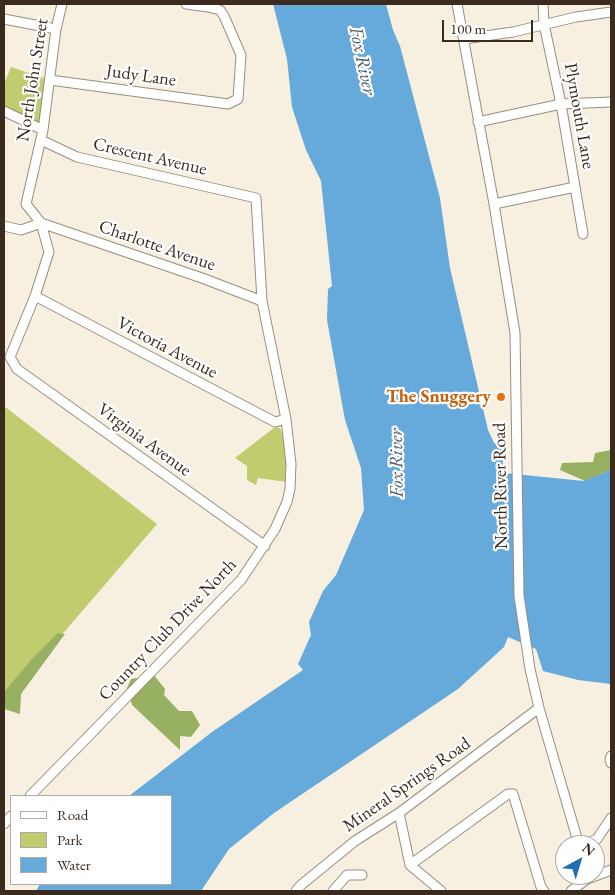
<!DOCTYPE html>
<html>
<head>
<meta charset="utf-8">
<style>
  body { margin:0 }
  #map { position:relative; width:615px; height:895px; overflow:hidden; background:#f7f0e0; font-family:"EB Garamond",serif }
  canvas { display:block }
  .frame { position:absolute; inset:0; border:5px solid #3b2a1e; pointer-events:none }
  .legend { position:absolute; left:10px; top:795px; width:162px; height:90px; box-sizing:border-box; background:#fff; border:1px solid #b1aaa5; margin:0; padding:6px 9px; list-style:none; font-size:15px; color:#3b2a1e }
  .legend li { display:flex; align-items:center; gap:10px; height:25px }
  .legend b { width:25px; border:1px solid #b1aaa5 }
  .north { position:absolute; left:555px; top:835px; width:50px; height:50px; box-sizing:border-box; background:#fff; border:1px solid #b1aaa5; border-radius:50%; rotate:39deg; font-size:14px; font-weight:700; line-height:20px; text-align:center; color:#3b2a1e }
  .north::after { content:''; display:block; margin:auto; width:18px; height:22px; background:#1f6fb2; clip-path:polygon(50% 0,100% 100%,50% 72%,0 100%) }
  .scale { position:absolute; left:442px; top:20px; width:91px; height:22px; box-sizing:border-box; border:2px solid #3b2a1e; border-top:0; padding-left:6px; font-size:15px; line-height:18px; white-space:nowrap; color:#3b2a1e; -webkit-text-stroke:4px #fff; paint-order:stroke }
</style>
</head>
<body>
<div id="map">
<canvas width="615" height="895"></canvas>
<div class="frame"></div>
<ul class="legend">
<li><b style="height:6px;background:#fff"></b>Road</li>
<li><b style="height:14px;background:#c0cc6e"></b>Park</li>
<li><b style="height:14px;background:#66a9db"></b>Water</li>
</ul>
<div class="north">N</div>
<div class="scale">100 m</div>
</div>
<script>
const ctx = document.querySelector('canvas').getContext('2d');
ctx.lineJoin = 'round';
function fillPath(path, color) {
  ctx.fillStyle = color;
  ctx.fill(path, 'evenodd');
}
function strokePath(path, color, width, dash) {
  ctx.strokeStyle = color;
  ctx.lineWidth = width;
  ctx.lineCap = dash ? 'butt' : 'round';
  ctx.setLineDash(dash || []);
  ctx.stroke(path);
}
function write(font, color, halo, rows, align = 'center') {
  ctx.font = font + ' "EB Garamond",serif';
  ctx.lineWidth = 4.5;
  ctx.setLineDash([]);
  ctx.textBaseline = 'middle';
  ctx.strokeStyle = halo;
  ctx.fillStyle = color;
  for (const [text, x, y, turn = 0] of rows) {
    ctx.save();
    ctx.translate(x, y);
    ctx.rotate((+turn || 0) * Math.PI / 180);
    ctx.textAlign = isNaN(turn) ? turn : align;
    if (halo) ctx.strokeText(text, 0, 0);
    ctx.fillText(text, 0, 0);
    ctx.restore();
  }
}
fillPath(new Path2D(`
  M11 67 47 79 41 126 4 107V84Z
  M4 406 157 524 4 702Z
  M275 427 280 428C287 444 287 464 287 482L258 478 256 485 247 480V466L235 458Z`), '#c0cc6e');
fillPath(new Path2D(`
  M611 450V470L585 481 560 470 562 463 593 462 595 453Z
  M58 633 65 634 21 694 20 714 4 709V692L32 659Z
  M154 675 165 689 164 695 179 711H192L200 725 191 737 180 736V750L132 705 127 688 131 679Z`), '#98b061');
fillPath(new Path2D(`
  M273 4H386L393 30 400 46 440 198 450 268 488 430 494 443 501 444 504 473 584 481 611 470V684L578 680 543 671 536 649 508 637 504 647 458 689 274 813 229 849 201 891H36L40 884H171V796H129L212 732 303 670 298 664 311 635 309 622 323 591 336 575 364 510 361 468 345 420 327 320 328 289 332 286 321 181 306 150 292 107 287 59Z`), '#66a9db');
const minor = new Path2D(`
  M62 4 56 29 43 130 26 204 41 223 49 252 35 296 10 357 17 369 265 546
  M457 4 494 204 515 333 519 596 530 669 539 708 579 845
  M543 4 544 24 561 104 583 234
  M4 19 56 29
  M464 39 513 32 576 17 611 12
  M50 80 228 104 238 99 241 55 224 16 220 10 208 7 186 4
  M4 111 43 130
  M478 122 561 104 611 102
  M494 204 575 187
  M4 226 21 230 41 223 202 278 262 301
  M35 296 275 422 286 419
  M611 756 610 760 611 763
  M30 796 241 580 275 529 287 502 290 489 291 464 286 419 262 301 256 198 77 157 41 140
  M399 813 410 865
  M4 824 11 816
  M583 845 597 839 611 818
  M410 865 508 794H513L541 887 544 891
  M410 865 441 891
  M296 891 301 885 355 841 399 813 539 708
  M333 891 347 875H362
  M571 891 587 879 611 870`);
strokePath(minor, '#998d7f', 11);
strokePath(minor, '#fff', 9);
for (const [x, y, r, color] of [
  [501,397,5,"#e8710a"]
]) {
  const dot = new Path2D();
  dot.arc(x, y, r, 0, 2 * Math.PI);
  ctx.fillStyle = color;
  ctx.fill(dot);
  strokePath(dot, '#fff', 2);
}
write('18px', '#3b2a1e', '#fff', [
  ["Judy Lane",141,76,8],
  ["North John Street",33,80,-81],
  ["Plymouth Lane",579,116,80],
  ["Crescent Avenue",150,157,13],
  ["Charlotte Avenue",157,246,19],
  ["Victoria Avenue",167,348,28],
  ["Virginia Avenue",144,440,36],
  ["North River Road",501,486,-91],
  ["Country Club Drive North",168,630,-46],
  ["Mineral Springs Road",407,785,-35]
]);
write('bold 18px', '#c56008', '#fff', [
  ["The Snuggery",491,397]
], 'right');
write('italic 19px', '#4c5d6a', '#fff', [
  ["Fox River",362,61,78],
  ["Fox River",397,463,-91]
]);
</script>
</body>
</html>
